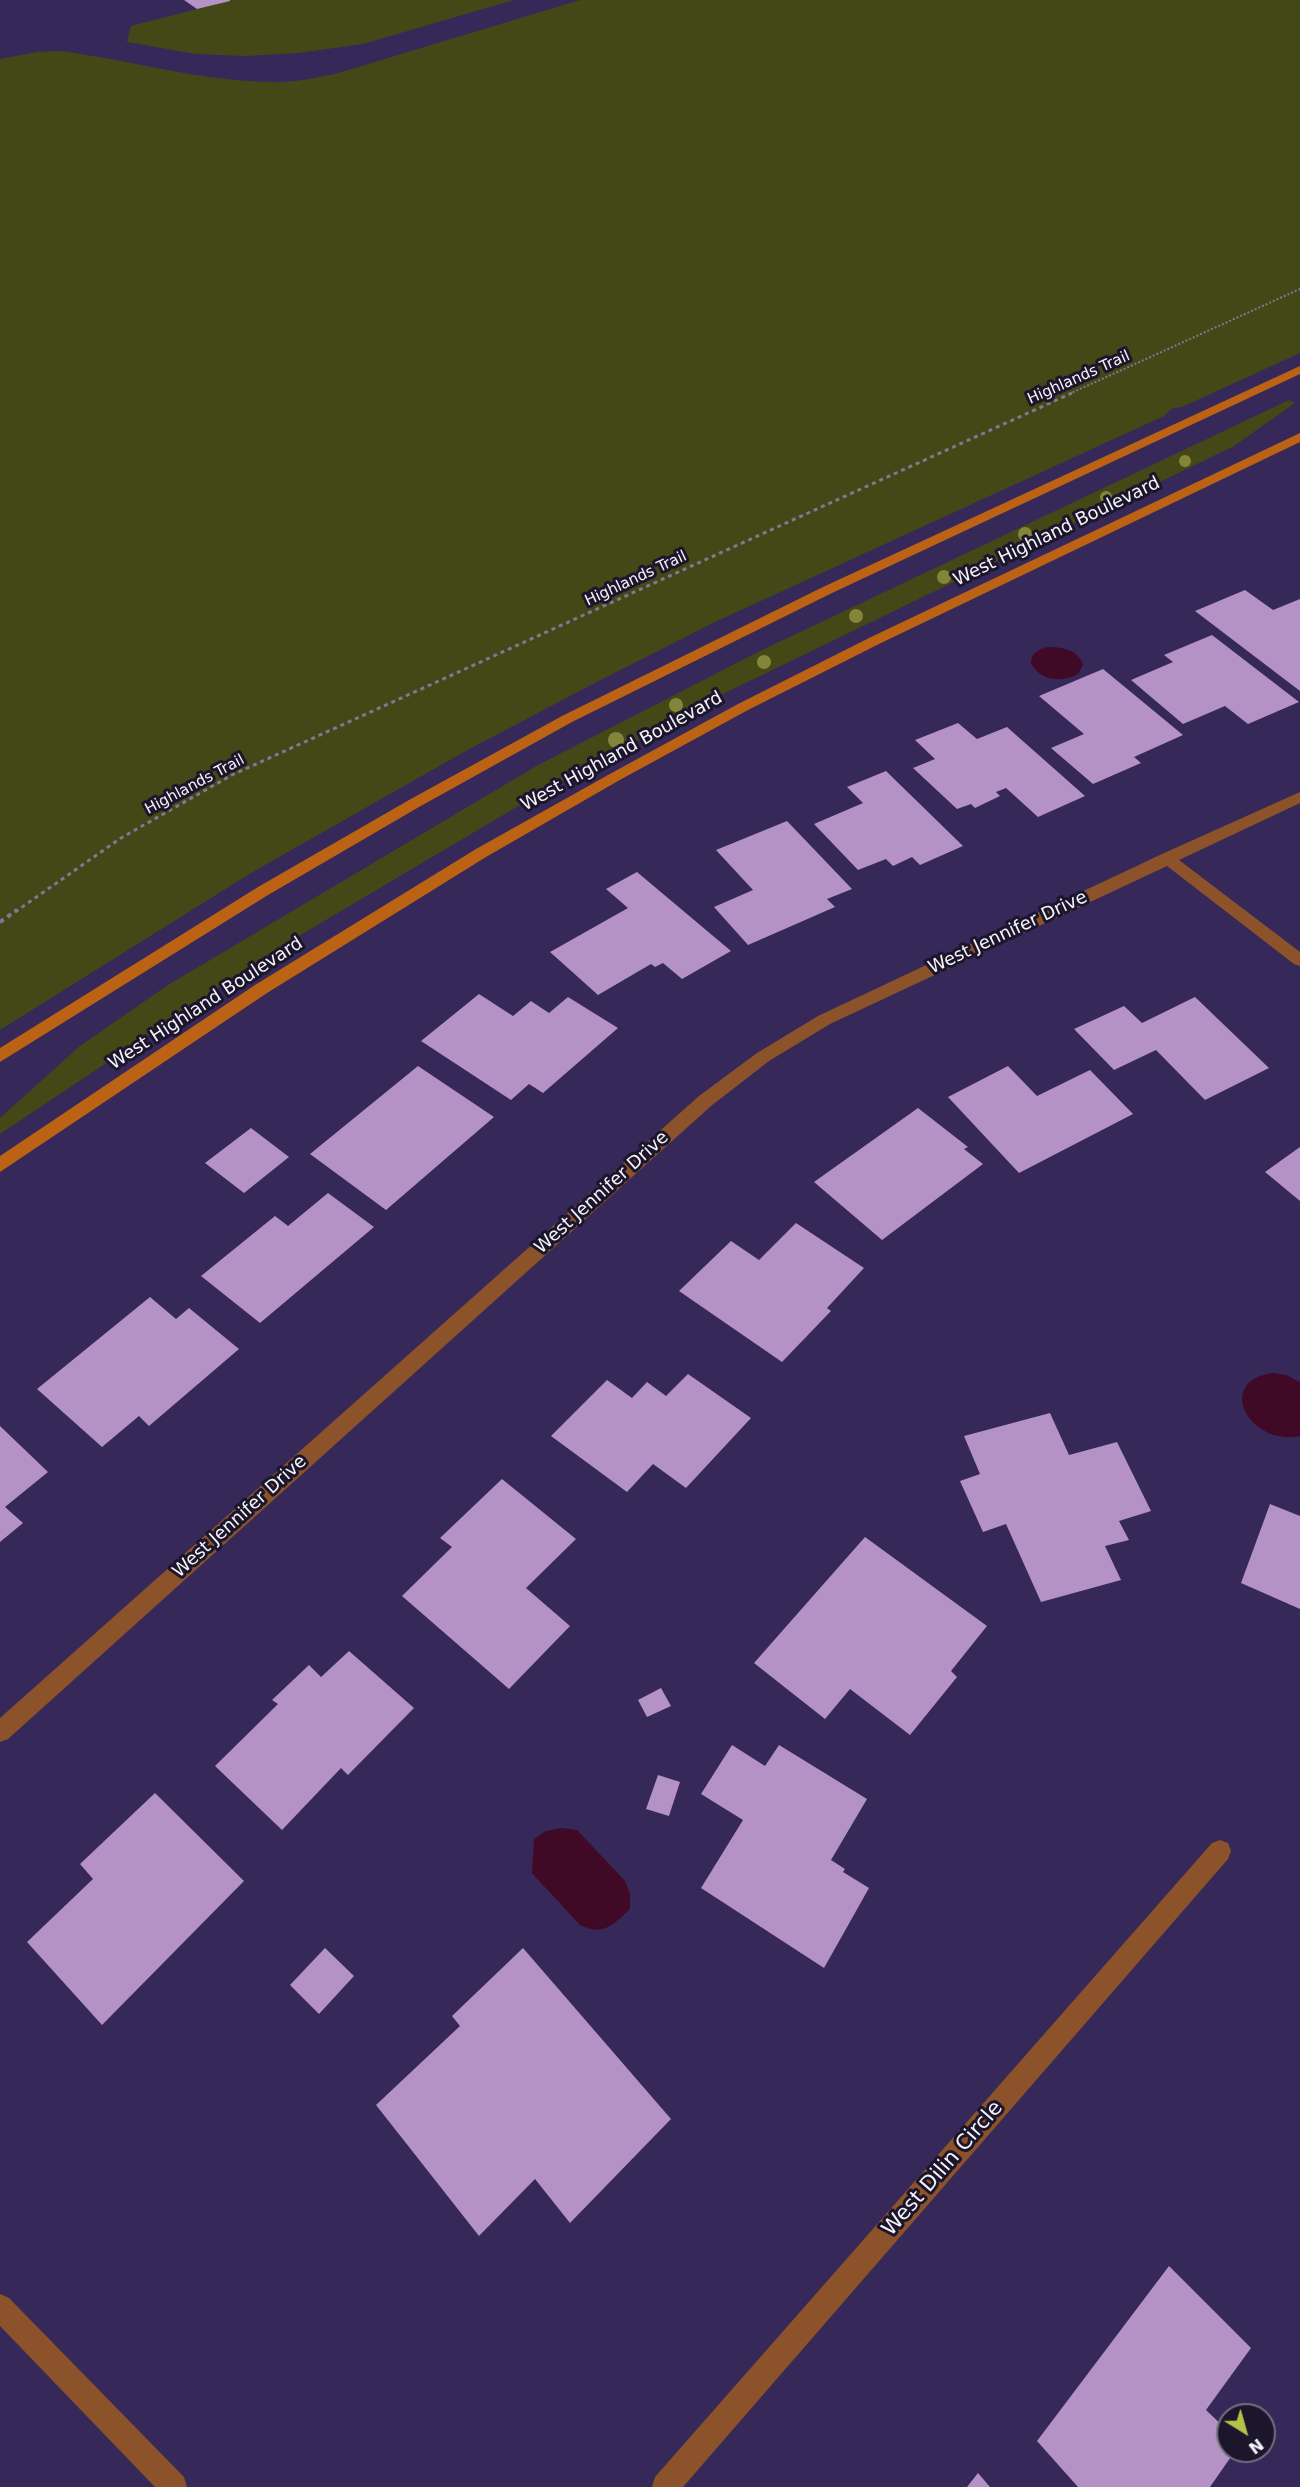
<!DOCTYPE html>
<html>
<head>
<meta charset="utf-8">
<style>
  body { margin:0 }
  #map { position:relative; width:1300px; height:2487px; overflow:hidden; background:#362858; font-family:"DejaVu Sans",sans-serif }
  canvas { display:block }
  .north { position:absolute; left:1216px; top:2403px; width:60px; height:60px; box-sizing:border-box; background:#1c162c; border:2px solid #736f7e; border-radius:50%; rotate:143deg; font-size:16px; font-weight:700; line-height:24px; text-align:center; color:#f5f4fa }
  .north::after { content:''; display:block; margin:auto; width:21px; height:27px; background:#b6c148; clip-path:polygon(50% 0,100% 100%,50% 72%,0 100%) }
</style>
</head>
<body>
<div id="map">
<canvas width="1300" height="2487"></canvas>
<div class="north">N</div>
</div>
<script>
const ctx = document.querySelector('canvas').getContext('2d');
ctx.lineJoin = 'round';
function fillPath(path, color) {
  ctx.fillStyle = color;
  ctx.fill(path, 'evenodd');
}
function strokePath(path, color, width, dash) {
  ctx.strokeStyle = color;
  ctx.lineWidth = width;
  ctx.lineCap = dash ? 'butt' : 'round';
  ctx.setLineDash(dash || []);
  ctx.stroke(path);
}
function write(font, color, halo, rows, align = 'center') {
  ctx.font = font + ' "DejaVu Sans",sans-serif';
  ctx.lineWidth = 6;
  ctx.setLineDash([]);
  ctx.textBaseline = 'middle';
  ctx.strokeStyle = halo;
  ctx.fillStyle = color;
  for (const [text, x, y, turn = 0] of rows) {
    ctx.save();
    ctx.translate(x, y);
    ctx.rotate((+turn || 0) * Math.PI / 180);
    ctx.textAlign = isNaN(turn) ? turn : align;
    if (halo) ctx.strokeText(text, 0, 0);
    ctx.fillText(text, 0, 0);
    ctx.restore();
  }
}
fillPath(new Path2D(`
  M232 0H514L363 44 298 53 246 56 196 54 127 42 131 26Z
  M580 0H1300V353L1182 407 1173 408 1164 416 715 622 589 686 464 752 251 873 0 1030V59L37 52 60 51C130 60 200 81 271 82 292 83 314 78 335 74Z
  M1289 400 1295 403 1234 446 727 692 530 799 277 949 0 1134V1118L80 1046 168 985 538 765 758 652Z`), '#444817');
fillPath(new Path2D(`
  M1047 647C1061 647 1078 649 1083 665L1078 674C1062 683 1040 681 1031 663 1031 653 1038 650 1047 647Z
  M1274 1373 1286 1375 1300 1382V1436C1250 1447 1213 1380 1274 1373Z
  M562 1828 577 1830 625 1881 630 1894V1909C614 1924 603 1937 580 1925L532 1873 534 1839 546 1831Z`), '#400925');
fillPath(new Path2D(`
  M184 0H230V1L197 9Z
  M1245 590 1273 610 1300 599V691L1195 611Z
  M1212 635 1299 702 1248 724 1225 706 1183 724 1131 680 1173 662 1164 655Z
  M1103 669 1183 735 1134 757 1141 763 1093 784 1051 748 1084 734 1039 696Z
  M958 723 977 739 1007 727 1085 796 1038 817 1006 788 996 792 1000 796 975 808 971 804 957 809 913 768 935 759 915 740Z
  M886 771 963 846 920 865 912 857 893 866 886 859 858 870 814 824 863 803 847 787Z
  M787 821 852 889 827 899 835 907 748 945 714 907 753 890 716 850Z
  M637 872 731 951 682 979 663 963 655 967 651 964 598 995 550 952 628 908 606 889Z
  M479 994 513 1016 531 1001 549 1013 568 997 618 1028 543 1093 529 1084 511 1100 421 1041Z
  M1195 997 1269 1068 1205 1100 1156 1050 1114 1070 1074 1029 1124 1006 1142 1023Z
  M418 1066 494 1117 386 1210 310 1154Z
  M1008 1066 1037 1096 1090 1070 1133 1114 1019 1173 948 1097Z
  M918 1108 968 1147 964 1149 983 1164 882 1240 814 1182Z
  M251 1128 289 1157 244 1193 205 1163Z
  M1300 1147V1201L1265 1172Z
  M328 1193 374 1227 260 1323 201 1276 275 1216 288 1226Z
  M796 1223 864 1268 827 1308 831 1311 782 1362 679 1291 731 1241 759 1260Z
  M150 1297 176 1319 189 1308 239 1349 149 1426 139 1416 102 1447 37 1389Z
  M688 1374 751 1418 686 1488 653 1464 627 1492 551 1436 607 1380 632 1398 647 1382 666 1396Z
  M1050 1413 1069 1455 1117 1442 1151 1511 1119 1521 1129 1540 1105 1546 1121 1580 1041 1602 1006 1524 983 1532 960 1481 980 1474 964 1436Z
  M0 1426 48 1472 5 1507 23 1523 0 1542Z
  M502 1479 576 1539 526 1588 570 1626 509 1689 402 1596 452 1547 440 1538Z
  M1270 1504 1300 1516V1609L1241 1583Z
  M865 1537 987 1626 951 1671 957 1677 910 1735 850 1689 825 1719 754 1663Z
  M349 1651 414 1708 348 1775 341 1768 282 1830 215 1766 278 1704 272 1700 309 1665 321 1677Z
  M661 1688 671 1706 647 1717 638 1700Z
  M732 1745 765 1766 779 1745 867 1799 831 1860 845 1869 843 1872 869 1888 824 1968 701 1888 743 1820 701 1794Z
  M658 1775 680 1782 669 1816 646 1809Z
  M155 1793 244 1881 102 2025 27 1942 93 1879 80 1864Z
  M325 1948 354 1976 319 2014 290 1985Z
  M523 1948 671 2119 570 2223 535 2179 479 2236 376 2105 460 2026 452 2016Z
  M1169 2266 1251 2348 1206 2410 1228 2431V2451H1235L1210 2487H1078L1037 2441Z
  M978 2473 990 2487H967Z`), '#b492c6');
strokePath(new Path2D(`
  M1069 394 1300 289`), '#807797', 2, [2, 2]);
strokePath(new Path2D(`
  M15 912 121 838 232 775 1072 393`), '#807797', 3, [4, 4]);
strokePath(new Path2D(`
  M0 922 17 910`), '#807797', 4, [4.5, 4.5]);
fillPath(new Path2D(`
  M1300 792V803L1179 860 1300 952V966L1294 964 1167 866 830 1024 769 1061 711 1106 8 1739 0 1742V1718L699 1096 757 1053 818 1016 1162 854Z
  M1220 1840 1228 1843 1231 1851 1228 1859 683 2487H652L655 2477 1212 1843Z
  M0 2294 9 2298 184 2477 187 2487H155L0 2326Z`), '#8c532b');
fillPath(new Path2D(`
  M1300 366V374L832 593 572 722 419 807 268 895 0 1062V1048L258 887 409 800 562 716 823 587Z
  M1300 433V442L881 643 748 710 618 781 486 857 267 993 0 1172V1156L255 985 476 849 608 775 738 704 871 637Z`), '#bc6215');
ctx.fillStyle = '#84853b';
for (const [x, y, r] of [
  [1185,461,6],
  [1106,497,6],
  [1025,534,7],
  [944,577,7],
  [856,616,7],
  [764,662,7],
  [676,705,7],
  [616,740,8]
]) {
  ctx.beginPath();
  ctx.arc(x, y, r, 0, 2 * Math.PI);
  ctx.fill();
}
write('15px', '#f5f4fa', '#1c162c', [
  ["Highlands Trail",1079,378,-24],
  ["Highlands Trail",636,579,-25],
  ["Highlands Trail",195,785,-28]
]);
write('18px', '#f5f4fa', '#1c162c', [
  ["West Highland Boulevard",1057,532,-26],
  ["West Highland Boulevard",622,752,-29],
  ["West Jennifer Drive",1008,933,-25],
  ["West Highland Boulevard",206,1004,-33],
  ["West Jennifer Drive",602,1193,-42],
  ["West Jennifer Drive",240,1517,-42]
]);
write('21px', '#f5f4fa', '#1c162c', [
  ["West Dilin Circle",943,2169,-49]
]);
</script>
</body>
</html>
